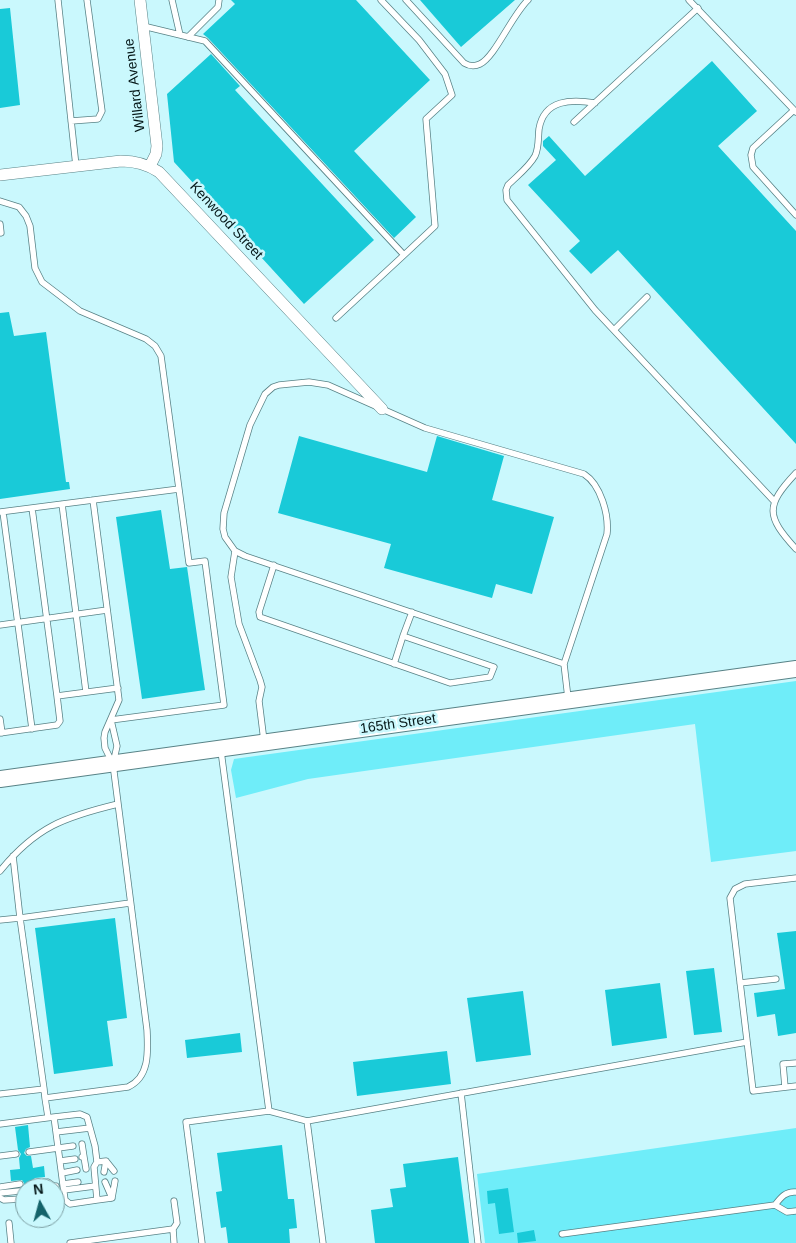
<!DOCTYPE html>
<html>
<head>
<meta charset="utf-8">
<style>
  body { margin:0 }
  #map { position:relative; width:796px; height:1243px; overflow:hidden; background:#caf8fd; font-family:Arial,sans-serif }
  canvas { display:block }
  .north { position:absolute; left:15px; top:1178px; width:50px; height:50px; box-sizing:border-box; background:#caf8fd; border:1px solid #7c9ea2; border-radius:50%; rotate:353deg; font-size:14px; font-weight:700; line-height:20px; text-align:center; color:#061819 }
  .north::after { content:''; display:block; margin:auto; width:18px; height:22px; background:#14636a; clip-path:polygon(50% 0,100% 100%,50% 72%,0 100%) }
</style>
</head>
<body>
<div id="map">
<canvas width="796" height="1243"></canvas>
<div class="north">N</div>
</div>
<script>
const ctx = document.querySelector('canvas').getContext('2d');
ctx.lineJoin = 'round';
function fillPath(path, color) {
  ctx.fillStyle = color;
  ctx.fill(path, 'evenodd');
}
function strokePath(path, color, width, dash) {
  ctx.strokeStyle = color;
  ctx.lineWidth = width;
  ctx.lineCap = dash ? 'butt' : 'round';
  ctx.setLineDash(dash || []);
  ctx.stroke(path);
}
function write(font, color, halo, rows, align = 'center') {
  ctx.font = font + ' Arial,sans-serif';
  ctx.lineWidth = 5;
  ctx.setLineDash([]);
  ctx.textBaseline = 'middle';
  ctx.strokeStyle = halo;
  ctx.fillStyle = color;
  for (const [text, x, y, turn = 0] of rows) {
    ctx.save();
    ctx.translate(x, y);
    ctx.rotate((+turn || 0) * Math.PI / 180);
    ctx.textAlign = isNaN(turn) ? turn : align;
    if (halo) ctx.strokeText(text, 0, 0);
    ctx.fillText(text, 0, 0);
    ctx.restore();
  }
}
fillPath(new Path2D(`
  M796 681V851L711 862 695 724 308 779 236 798 231 770 234 759Z
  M796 1128V1243H485L477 1174Z`), '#6fedf9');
fillPath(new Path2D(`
  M231 0H356L430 80 354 151 416 217 394 238 208 38 203 34 235 4Z
  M420 0H515L461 47Z
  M10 8 20 105 0 108V9Z
  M211 54 240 86 235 90 374 240 304 304 174 162 167 94Z
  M712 61 757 111 718 146 796 231V444L618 250 591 274 569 251 580 241 528 185 556 160 543 146V141L549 136 585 176Z
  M9 312 14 336 46 332 66 482H69L70 489 0 499V313Z
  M299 436 427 472 437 436 504 456 492 500 554 517 532 594 496 584 492 598 384 568 391 544 278 513Z
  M161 510 170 569 187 567 205 690 142 699 116 517Z
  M115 918 127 1018 107 1021 113 1066 54 1074 35 928Z
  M796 931V1033L778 1036 775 1014 757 1017 754 993 785 989 777 933Z
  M714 968 722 1032 694 1035 686 971Z
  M660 983 667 1038 612 1046 605 990Z
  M523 991 531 1055 476 1062 467 998Z
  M240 1033 242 1052 187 1058 185 1040Z
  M447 1051 451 1084 357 1096 353 1062Z
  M28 1125 30 1147 26 1149 24 1153 27 1156H31L33 1168 44 1166 45 1177 35 1178 32 1181V1186L38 1188H24V1183L22 1180 11 1181 10 1170 20 1169 19 1158 21 1154 18 1150 15 1127Z
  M282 1145 288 1199H294L297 1228 289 1229 290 1243H228L226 1227 221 1228 216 1192 222 1191 217 1153Z
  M458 1157 469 1243H375L371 1210 393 1207 390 1189 406 1187 403 1164Z
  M508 1188 514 1232 499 1234 495 1203 488 1204 487 1191Z
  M534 1230 536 1241 518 1243 517 1233Z`), '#19cad8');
const lane = new Path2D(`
  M58 0 76 166
  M172 0 180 35
  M406 0 464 63C469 66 474 67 480 64 495 57 512 15 528 0
  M689 0 796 112
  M143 26 205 41 404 255 435 226 426 119 452 95 445 74 419 40 381 0
  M188 37 218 7 219 0
  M595 103C572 99 544 99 539 129 538 138 539 148 535 156 529 167 517 176 508 185L506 190 507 200 595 310 774 501
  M794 110 753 148 751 155 753 167 796 215
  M71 121 98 119 102 111 87 0
  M574 122 698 8
  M0 201 19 207 26 216 30 226 35 268 42 282 80 311 146 339 155 346 161 356 189 563 205 561 224 705 111 720
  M0 224 1 233
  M336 318 404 255
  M614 330 647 297
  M796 473C765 506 766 516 796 549
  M93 500 119 700 105 732 104 738 105 748 112 762
  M62 504 86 692
  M32 508 57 696
  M0 512 179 489
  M3 512 32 729
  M235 551 231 577 239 624 260 680 262 687 259 701 264 741
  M274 565 259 612 260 617 450 683 490 677 494 667 403 636 412 612
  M0 625 107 610
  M394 664 403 636
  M564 664 245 556 235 551 225 537 223 529 224 513 250 425 265 394 273 387 279 385 309 382 328 385 425 428 584 474C601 485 609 515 607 534L564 664 568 698
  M0 719 2 733
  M0 733 57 725 60 721 57 696 118 688
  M221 751 269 1111
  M0 871C36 827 64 817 118 804
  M796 878 745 884 735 889 730 898 753 1091 796 1086
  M0 920 20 918 13 856
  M740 983 776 979
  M785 1087 783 1064 796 1063
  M44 1089 20 918 130 903
  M461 1093 478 1243
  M0 1094 44 1089 45 1098 128 1087C150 1077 148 1051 147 1030L113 764 117 746 111 720
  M45 1098 48 1117
  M307 1121 747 1042
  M0 1124 54 1117 65 1200 70 1204 97 1200 94 1167 97 1162 95 1146 87 1117 80 1114 54 1117
  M56 1132 90 1128
  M82 1144 84 1157H82
  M29 1152 73 1146
  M0 1156 16 1154
  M84 1157 86 1169
  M60 1161 75 1159
  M97 1162 106 1161 114 1171
  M104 1172 106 1161
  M62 1173 77 1170
  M105 1182 112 1198
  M36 1183 48 1182 55 1187 54 1188
  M63 1184 78 1182
  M0 1187 20 1184
  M43 1188 56 1186
  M64 1190 95 1186
  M0 1193 20 1191
  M0 1198 4 1200 22 1199
  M97 1200 112 1198 115 1181
  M775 1205C781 1197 786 1191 796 1192
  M9 1223 11 1243
  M173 1229 177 1223 174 1201
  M562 1234 775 1205 787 1212 796 1211
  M70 1243 173 1229 174 1243
  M202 1243 186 1122 269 1111 307 1121 323 1243`);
const street = new Path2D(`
  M140 0 157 146 156 154 150 166
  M0 175 121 161C136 161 147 164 159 172L382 409`);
const secondary = new Path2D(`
  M0 779 796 669`);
strokePath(lane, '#588286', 7);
strokePath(street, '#588286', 12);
strokePath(secondary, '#588286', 18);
strokePath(lane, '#fff', 5.5);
strokePath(street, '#fff', 11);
strokePath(secondary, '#fff', 16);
write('14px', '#061819', '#caf8fd', [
  ["Willard Avenue",135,85,-97],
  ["Kenwood Street",226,221,47],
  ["165th Street",398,724,-8]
]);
</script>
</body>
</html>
